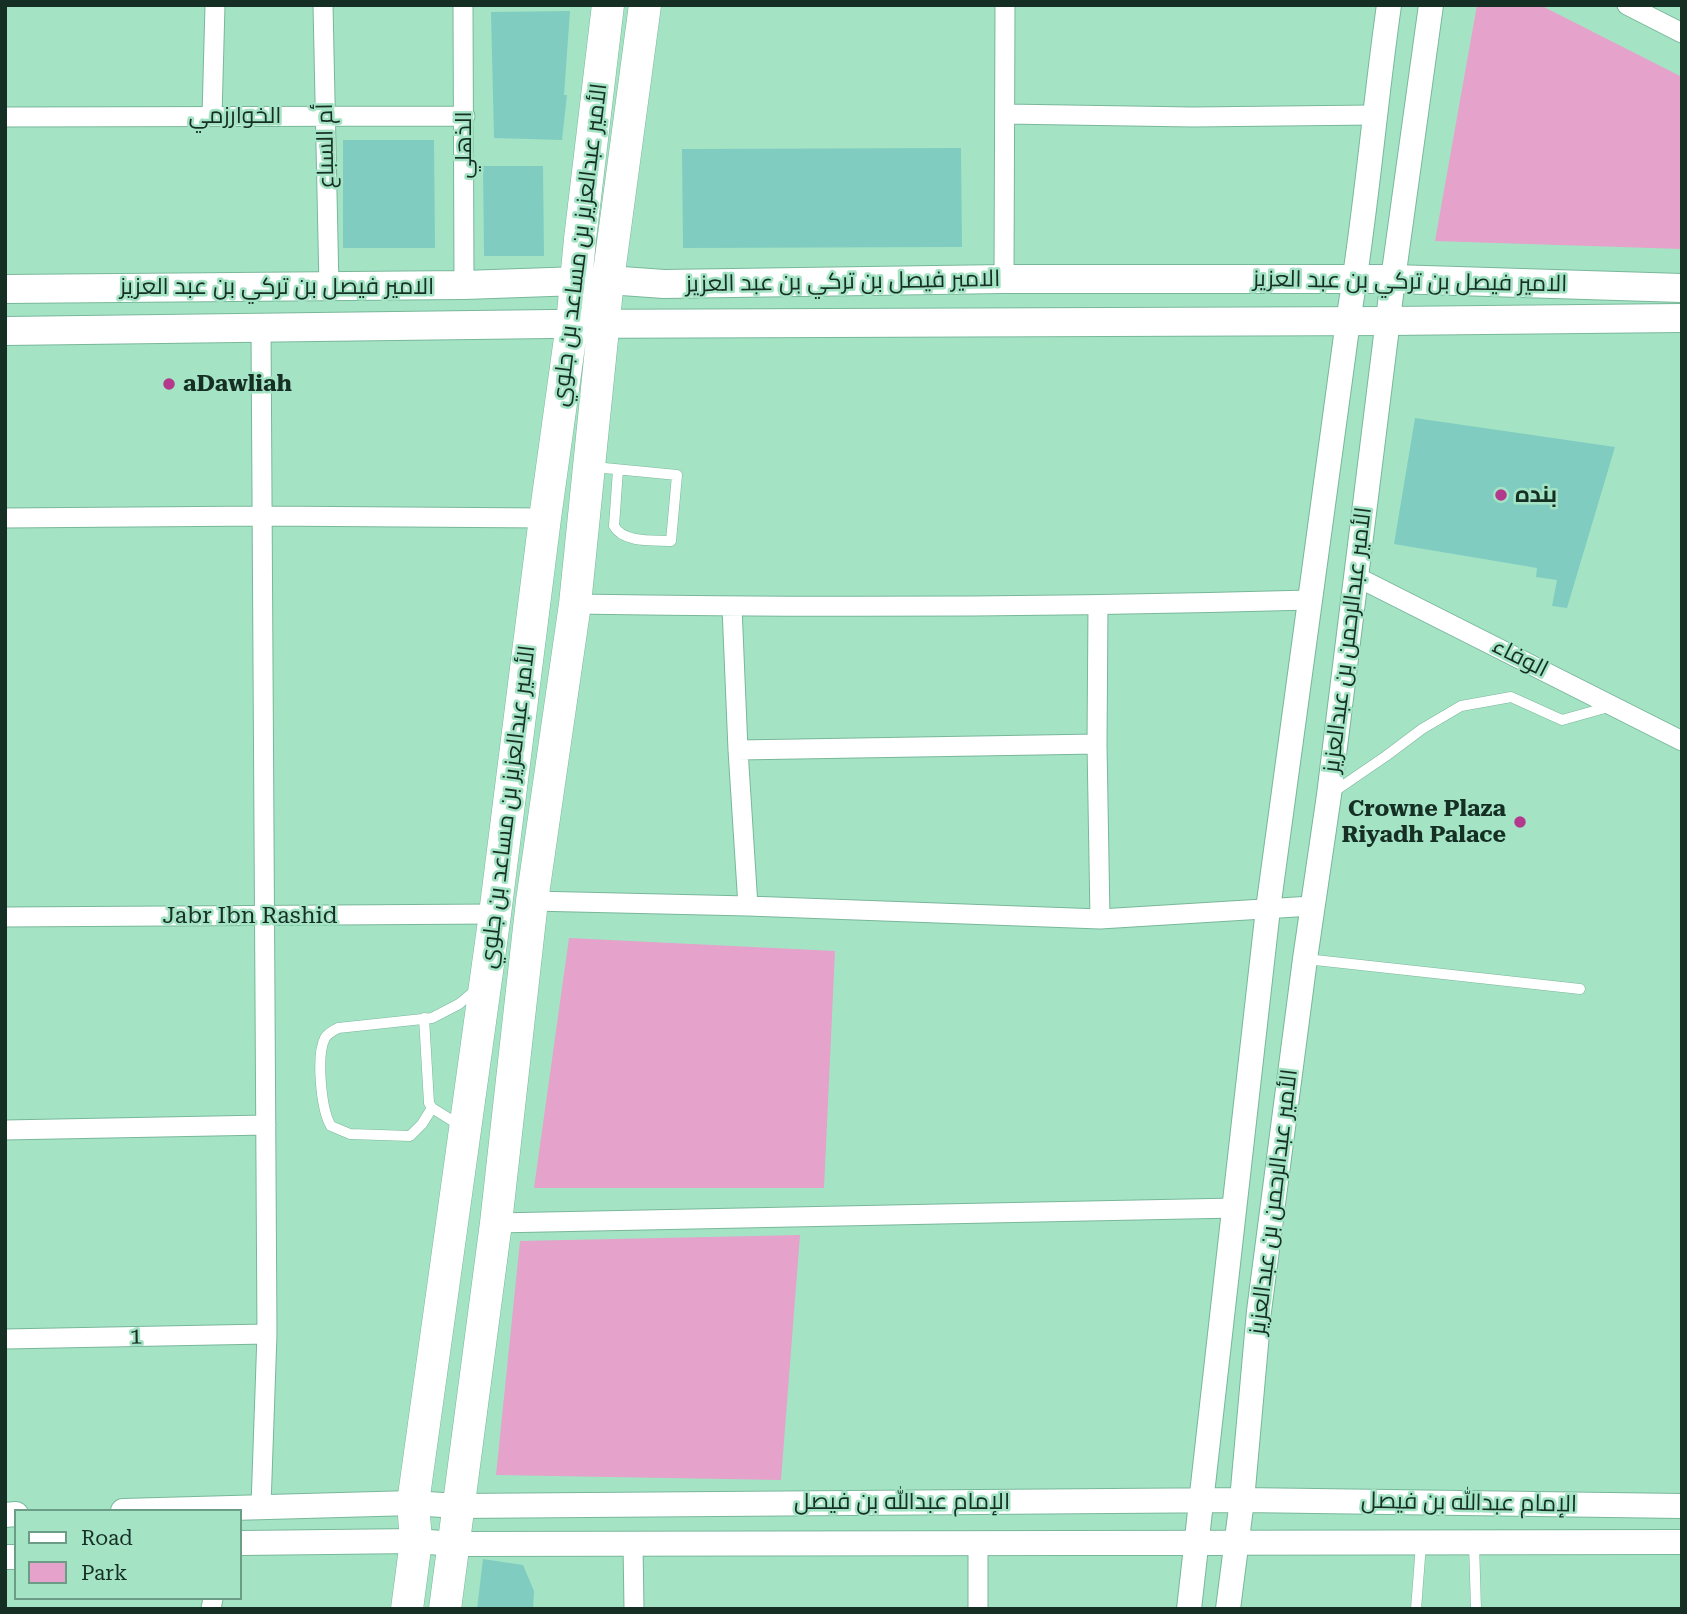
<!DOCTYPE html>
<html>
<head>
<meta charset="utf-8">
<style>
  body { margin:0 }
  #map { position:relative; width:1687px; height:1614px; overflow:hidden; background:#a4e4c5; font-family:"Roboto Serif",serif }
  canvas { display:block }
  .frame { position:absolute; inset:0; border:7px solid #162f24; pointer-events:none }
  .legend { position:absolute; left:14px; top:1509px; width:228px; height:91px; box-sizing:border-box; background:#a4e4c5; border:2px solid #6b9c85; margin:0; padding:9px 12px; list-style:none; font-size:21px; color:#162f24 }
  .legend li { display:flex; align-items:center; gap:14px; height:35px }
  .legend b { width:35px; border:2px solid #6b9c85 }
</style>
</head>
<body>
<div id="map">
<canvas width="1687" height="1614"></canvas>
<div class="frame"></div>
<ul class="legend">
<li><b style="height:9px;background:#fff"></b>Road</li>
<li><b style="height:19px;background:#e5a2ca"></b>Park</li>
</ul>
</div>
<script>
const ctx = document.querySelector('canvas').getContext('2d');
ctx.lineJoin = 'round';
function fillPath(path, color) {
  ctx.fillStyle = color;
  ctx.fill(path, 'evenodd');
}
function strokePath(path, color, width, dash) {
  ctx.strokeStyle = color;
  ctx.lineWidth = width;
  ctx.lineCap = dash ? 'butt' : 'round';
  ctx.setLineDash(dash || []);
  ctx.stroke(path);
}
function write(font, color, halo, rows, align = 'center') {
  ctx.font = font + ' "Roboto Serif",Cairo,serif';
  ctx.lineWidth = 5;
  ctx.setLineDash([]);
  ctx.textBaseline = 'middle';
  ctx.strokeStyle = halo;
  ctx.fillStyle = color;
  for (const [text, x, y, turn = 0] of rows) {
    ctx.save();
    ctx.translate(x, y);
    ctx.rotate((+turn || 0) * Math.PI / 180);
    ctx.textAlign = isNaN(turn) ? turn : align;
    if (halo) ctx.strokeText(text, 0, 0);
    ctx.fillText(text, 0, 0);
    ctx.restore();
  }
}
fillPath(new Path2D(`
  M1477 5H1540L1682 77V249L1435 241Z
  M569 938 835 951 824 1188H534Z
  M800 1235 781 1480 496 1475 520 1241Z`), '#e5a2ca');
fillPath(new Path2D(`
  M570 11 564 95H567L562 140 494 138 491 12Z
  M343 140H434L435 248H343Z
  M961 148 962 247 683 248 682 149Z
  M483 166H543L544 256H484Z
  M1415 418 1615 447 1567 608 1552 606 1557 580 1536 577 1537 568 1394 544Z
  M483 1559 523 1565 534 1591 533 1609H477Z`), '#80ccc0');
const service = new Path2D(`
  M594 467 677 475 671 541C654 540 623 543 614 526L618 470
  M1332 793 1386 756 1422 729 1461 706 1511 697 1562 720 1612 706
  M1306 959 1580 989
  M424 1018 429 1103 432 1108 461 1126
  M432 1108 422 1124 410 1136 350 1134 331 1126C321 1110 316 1055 325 1038 328 1033 333 1031 338 1028L432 1018 459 1004 477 989
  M1474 1543 1476 1609
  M1416 1609 1421 1544`);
const minor = new Path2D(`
  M323 5 329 287
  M463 5 464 285
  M1627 5 1682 33
  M1005 114 1193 117 1373 115
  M212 116 215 5
  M5 117 465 116
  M1004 279 1005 5
  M5 518 263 516 545 518
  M1357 577 1682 741
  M575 604C820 608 1065 607 1310 600
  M1098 606 1097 744 1100 919
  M732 607 738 750 748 906
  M738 750 1097 744
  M532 901 748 906 1100 919 1312 906
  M5 917 495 914
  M5 1130 266 1125
  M496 1223 1236 1208
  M5 1339 267 1334
  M261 1506 267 1334 261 328
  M978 1543V1609
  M633 1544 634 1609
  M211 1609 213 1598`);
const tertiary = new Path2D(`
  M123 1511 413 1503 457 1506 1242 1500 1682 1506
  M5 1515 16 1514
  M240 1543 416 1541 454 1544C863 1543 1272 1544 1682 1542
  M5 1557H16
  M1189 1609 1268 909 1348 321C1366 216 1374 110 1389 5
  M1228 1609 1242 1500 1259 1311 1305 959 1329 795 1393 279 1431 5`);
const secondary = new Path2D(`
  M5 289 464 285 608 280 664 284 1004 279H1393L1682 288
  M5 331 551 324 1388 321 1682 318`);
const primary = new Path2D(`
  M407 1609 416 1541 413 1503 495 914 545 518 572 324 580 239 608 5
  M445 1609 496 1223 532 901 575 604 608 280 645 5`);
strokePath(service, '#79b79a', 11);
strokePath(minor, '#79b79a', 21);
strokePath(tertiary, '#79b79a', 26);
strokePath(secondary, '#79b79a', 30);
strokePath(primary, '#79b79a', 33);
strokePath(service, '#fff', 10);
strokePath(minor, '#fff', 19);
strokePath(tertiary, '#fff', 24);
strokePath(secondary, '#fff', 28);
strokePath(primary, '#fff', 32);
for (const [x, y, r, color] of [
  [169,384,7,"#b3398c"],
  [1501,495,7,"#b3398c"],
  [1520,822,7,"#b3398c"]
]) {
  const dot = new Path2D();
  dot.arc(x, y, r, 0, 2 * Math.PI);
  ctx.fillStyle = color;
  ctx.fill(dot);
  strokePath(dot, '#a4e4c5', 2.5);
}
write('23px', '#162f24', '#a4e4c5', [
  ["الخوارزمي",235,116],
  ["الذهلي",464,145,-90],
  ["أم السباع",326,146,-91],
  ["الأمير عبدالعزيز بن مساعد بن جلوي",580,245,-83],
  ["الامير فيصل بن تركي بن عبد العزيز",843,282,-1],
  ["الامير فيصل بن تركي بن عبد العزيز",1410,282,1],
  ["الامير فيصل بن تركي بن عبد العزيز",277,287],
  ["الأمير عبدالرحمن بن عبدالعزيز",1348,640,-83],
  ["الوفاء",1520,658,27],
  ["الأمير عبدالعزيز بن مساعد بن جلوي",508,807,-83],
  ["Jabr Ibn Rashid",250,916],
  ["الأمير عبدالرحمن بن عبدالعزيز",1274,1202,-83],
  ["1",136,1337,-1],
  ["الإمام عبدالله بن فيصل",902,1502],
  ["الإمام عبدالله بن فيصل",1469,1503,1]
]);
write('bold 23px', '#162f24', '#a4e4c5', [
  ["aDawliah",183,384],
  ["بنده",1515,495],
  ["Crowne Plaza",1506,809,"right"],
  ["Riyadh Palace",1506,835,"right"]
], 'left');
</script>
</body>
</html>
